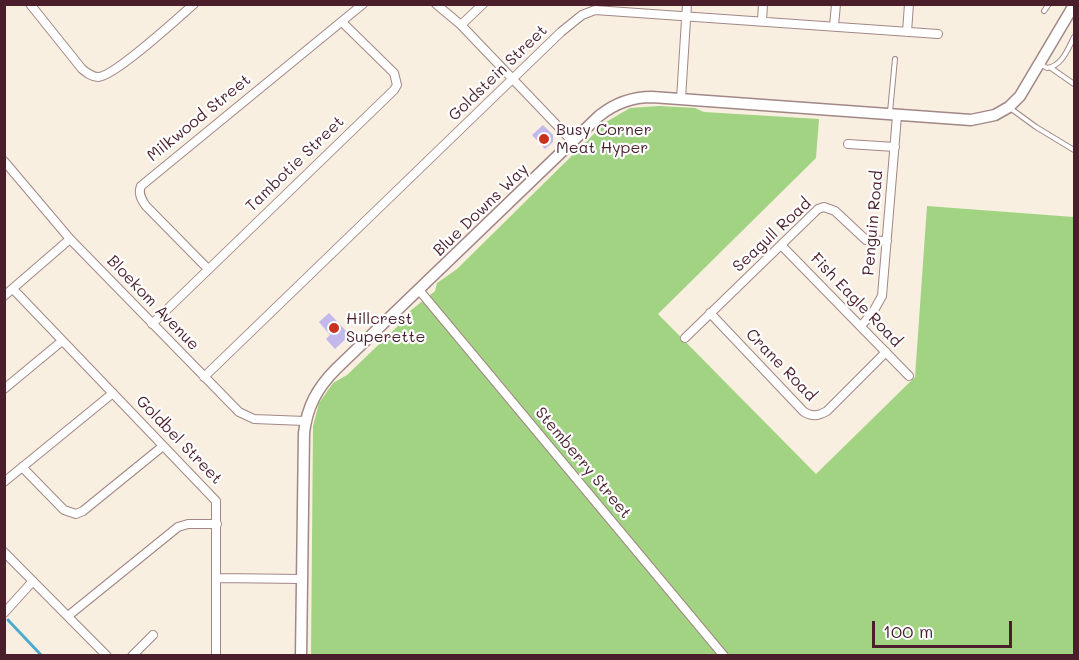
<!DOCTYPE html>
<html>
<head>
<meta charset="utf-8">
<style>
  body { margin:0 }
  #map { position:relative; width:1079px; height:660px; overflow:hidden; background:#f9efe1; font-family:Mali,sans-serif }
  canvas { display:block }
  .frame { position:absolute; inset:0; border:6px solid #4a1f2b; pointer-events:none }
  .scale { position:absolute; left:872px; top:621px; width:140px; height:27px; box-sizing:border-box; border:3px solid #4a1f2b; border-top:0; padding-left:8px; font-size:18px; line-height:21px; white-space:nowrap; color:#4a1f2b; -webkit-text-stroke:4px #fff; paint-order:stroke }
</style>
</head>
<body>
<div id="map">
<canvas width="1079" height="660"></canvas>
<div class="frame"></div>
<div class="scale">100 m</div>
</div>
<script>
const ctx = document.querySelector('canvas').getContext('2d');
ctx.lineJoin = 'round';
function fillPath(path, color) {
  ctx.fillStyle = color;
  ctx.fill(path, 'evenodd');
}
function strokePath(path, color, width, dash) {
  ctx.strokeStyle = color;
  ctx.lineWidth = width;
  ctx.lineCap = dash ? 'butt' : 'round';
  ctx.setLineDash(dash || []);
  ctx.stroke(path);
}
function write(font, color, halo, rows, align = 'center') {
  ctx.font = font + ' Mali,sans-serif';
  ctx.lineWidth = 4.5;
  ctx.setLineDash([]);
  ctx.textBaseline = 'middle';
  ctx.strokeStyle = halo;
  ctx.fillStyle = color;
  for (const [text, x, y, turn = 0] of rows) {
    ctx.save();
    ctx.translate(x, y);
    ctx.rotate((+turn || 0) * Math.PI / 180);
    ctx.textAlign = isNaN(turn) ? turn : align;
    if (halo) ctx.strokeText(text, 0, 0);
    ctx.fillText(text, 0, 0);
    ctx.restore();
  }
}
fillPath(new Path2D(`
  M659 106 695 108 704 112 819 119 816 158 658 314 816 474 915 377 927 206 1074 217V655L311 656 313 426 319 403 333 383 347 375 399 325 405 315 435 291 437 283 457 269 606 122 630 108Z`), '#a1d382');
strokePath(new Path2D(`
  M8 620 42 656`), '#4fabcd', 3);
fillPath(new Path2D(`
  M543 125 553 135V142L545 149 532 135Z
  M329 313 350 335 335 349 326 339 330 335 319 322Z`), '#c2b8eb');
const service = new Path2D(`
  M1044 11 1049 4
  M1040 64 1047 68C1062 66 1068 49 1074 37
  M1051 68 1074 84
  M1010 108 1036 127 1074 150
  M890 112 895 59`);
const minor = new Path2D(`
  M30 4 82 69C87 73 92 77 98 77 114 77 179 17 194 4
  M436 4 461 25 573 142
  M762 21 763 4
  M461 25 483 4
  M834 26 836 4
  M907 32 909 4
  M681 99 687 4
  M848 144 895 147
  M4 161 70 239 239 412 254 419 305 421
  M781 245 909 376
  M208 269 146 206C141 199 138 193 141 186L363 4
  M13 289 216 501V656
  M419 290 724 656
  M4 296 70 239
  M710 313 804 412C813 417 818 416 827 411L886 352
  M152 324 394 90 397 85 394 73 342 22
  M861 326 873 312 882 296 897 116
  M685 338 818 209 824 207 835 211 866 240 887 241
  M204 377 561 32 582 15 595 10 938 34
  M4 389 62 341
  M22 467 64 510 76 514 83 511 163 446
  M4 482 113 393
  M4 552 107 656
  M217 578 303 579
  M4 613 33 581
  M68 616 178 527 188 524H217
  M132 656 153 635`);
const tertiary = new Path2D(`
  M301 656 304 433C307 407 317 388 336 369L599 116C615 103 631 97 652 97L971 120 995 115 1009 107 1020 96 1074 5`);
strokePath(service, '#a28786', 6);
strokePath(minor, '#a28786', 10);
strokePath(tertiary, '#a28786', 13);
strokePath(service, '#fff', 4);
strokePath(minor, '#fff', 8);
strokePath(tertiary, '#fff', 10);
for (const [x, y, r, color] of [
  [544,139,6,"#c8321e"],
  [334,328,6,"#c8321e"]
]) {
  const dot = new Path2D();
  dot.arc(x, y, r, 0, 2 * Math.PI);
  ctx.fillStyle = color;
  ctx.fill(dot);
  strokePath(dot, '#fff', 2);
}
write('16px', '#4a1f2b', '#fff', [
  ["Goldstein Street",498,73,-44],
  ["Milkwood Street",199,118,-39],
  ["Tambotie Street",295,164,-44],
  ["Blue Downs Way",481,210,-44],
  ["Penguin Road",873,223,-85],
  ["Seagull Road",772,235,-43],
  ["Fish Eagle Road",856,300,46],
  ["Bloekom Avenue",153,303,46],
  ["Crane Road",781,365,46],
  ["Goldbel Street",179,440,46],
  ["Stemberry Street",583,463,50]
]);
write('16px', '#4a1f2b', '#fff', [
  ["Busy Corner",556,130],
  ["Meat Hyper",556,148],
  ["Hillcrest",346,319],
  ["Superette",346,337]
], 'left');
</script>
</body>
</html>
